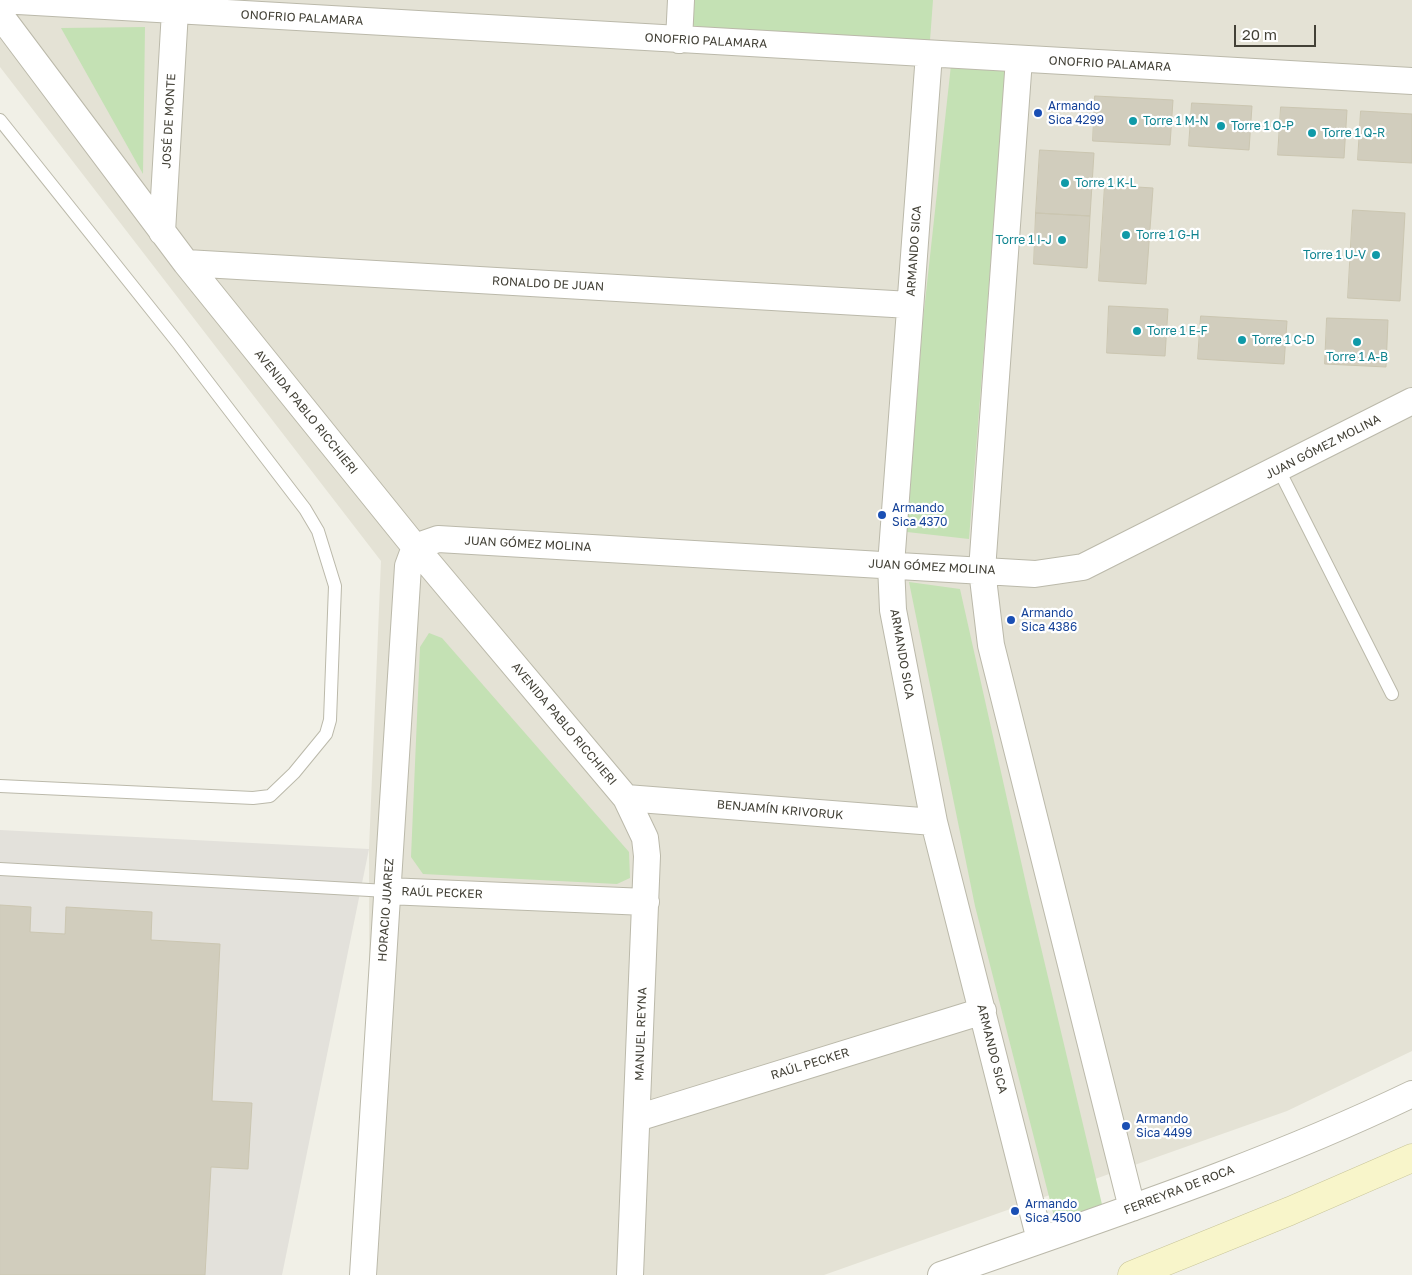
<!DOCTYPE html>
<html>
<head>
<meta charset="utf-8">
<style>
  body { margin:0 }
  #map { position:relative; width:1412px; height:1275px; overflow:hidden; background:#f1f0e7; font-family:"Golos Text",sans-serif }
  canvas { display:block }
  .scale { position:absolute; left:1234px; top:25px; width:82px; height:22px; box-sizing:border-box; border:2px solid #434137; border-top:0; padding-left:6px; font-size:15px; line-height:18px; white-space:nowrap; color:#434137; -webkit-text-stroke:4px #fff; paint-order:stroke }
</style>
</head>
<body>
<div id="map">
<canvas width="1412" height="1275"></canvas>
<div class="scale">20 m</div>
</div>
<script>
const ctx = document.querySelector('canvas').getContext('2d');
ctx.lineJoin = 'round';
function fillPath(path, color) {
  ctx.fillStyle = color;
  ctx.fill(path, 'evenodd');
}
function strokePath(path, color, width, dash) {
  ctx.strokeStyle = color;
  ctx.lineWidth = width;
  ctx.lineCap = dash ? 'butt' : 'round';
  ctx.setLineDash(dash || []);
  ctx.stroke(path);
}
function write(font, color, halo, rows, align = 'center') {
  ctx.font = font + ' "Golos Text",sans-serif';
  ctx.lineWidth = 4.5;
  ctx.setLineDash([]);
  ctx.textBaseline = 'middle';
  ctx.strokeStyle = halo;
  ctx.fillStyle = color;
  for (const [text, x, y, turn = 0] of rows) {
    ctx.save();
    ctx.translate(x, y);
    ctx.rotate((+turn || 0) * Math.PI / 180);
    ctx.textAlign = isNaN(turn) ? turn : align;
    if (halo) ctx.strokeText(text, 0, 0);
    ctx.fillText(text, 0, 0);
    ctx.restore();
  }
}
fillPath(new Path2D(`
  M0 0H1412V1051L1287 1111 824 1275H370L369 849 381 561 0 67Z`), '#e4e2d5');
fillPath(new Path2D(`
  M0 830 369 849 282 1275H0Z`), '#e3e1db');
fillPath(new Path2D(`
  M681 0H933L929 54 679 40Z
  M145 27 143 174 61 28Z
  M951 65 1006 67 969 539 907 532 923 320Z
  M909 582 960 589 1029 897 1105 1217 1059 1236 975 906Z
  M429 633 442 638 629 852 630 878 617 884 423 874 411 857 420 647Z`), '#c4e1b4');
const building = new Path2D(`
  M1095 96 1173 100 1170 145 1093 141Z
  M1192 103 1252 106 1249 150 1189 146Z
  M1281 107 1347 110 1344 158 1278 155Z
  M1361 111 1412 114V163L1358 160Z
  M1040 150 1094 153 1090 216 1036 213Z
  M1105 185 1153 188 1146 284 1099 281Z
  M1353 210 1405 213 1400 301 1348 298Z
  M1036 213 1090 216 1087 268 1034 264Z
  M1109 306 1168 309 1165 356 1107 353Z
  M1201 316 1287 321 1284 364 1198 359Z
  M1327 318 1388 320 1386 367 1325 364Z
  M0 905 31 907 30 932 65 934 66 907 152 912 151 940 220 944 212 1101 252 1103 248 1169 211 1167 205 1275H0Z`);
fillPath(building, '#d1cdbd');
strokePath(building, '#cbc6b1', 1);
const lane = new Path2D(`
  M0 120 178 343 305 509 318 531 335 586 330 720 326 734 294 773 270 796 253 798 0 786
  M1279 470 1392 694
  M0 869 387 891`);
const street = new Path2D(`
  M0 0 1412 81
  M0 15 186 263 415 547 626 798 645 838 647 856 630 1275
  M679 40 681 0
  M929 54 891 565 893 610 934 822 1040 1240
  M1019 59 982 570 991 645 1132 1208
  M162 232 175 11
  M186 263 910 305
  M415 547 438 539 1035 574 1083 567 1412 401
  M626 798 934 822
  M387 891 646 902
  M637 1118 983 1011
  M363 1275 408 566 415 547
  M941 1275C1099 1219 1260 1167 1412 1094`);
const secondary = new Path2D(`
  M1132 1275 1290 1211 1412 1158`);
strokePath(lane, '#bbb9aa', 14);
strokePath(street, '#bbb9aa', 28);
strokePath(secondary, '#c8c599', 29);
strokePath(lane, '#fff', 12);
strokePath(street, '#fff', 26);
strokePath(secondary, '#f8f5ca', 28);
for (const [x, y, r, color] of [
  [1038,113,5,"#1a4fb4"],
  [1133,121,5,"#0f9aa8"],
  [1221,126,5,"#0f9aa8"],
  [1312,133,5,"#0f9aa8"],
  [1065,183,5,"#0f9aa8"],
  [1126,235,5,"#0f9aa8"],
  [1062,240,5,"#0f9aa8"],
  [1376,255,5,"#0f9aa8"],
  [1137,331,5,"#0f9aa8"],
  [1242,340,5,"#0f9aa8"],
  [1357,342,5,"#0f9aa8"],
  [882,515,5,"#1a4fb4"],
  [1011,620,5,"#1a4fb4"],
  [1126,1126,5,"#1a4fb4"],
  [1015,1211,5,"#1a4fb4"]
]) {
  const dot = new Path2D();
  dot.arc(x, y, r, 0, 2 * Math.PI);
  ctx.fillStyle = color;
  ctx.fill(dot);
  strokePath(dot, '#fff', 2);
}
write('12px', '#434137', '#fff', [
  ["ONOFRIO PALAMARA",302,18,3],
  ["ONOFRIO PALAMARA",706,41,3],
  ["ONOFRIO PALAMARA",1110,64,3],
  ["JOSÉ DE MONTE",169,121,-87],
  ["ARMANDO SICA",914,251,-86],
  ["RONALDO DE JUAN",548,284,3],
  ["AVENIDA PABLO RICCHIERI",306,412,51],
  ["JUAN GÓMEZ MOLINA",1323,447,-27],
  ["JUAN GÓMEZ MOLINA",528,544,3],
  ["JUAN GÓMEZ MOLINA",932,567,3],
  ["ARMANDO SICA",902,654,80],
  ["AVENIDA PABLO RICCHIERI",564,724,50],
  ["BENJAMÍN KRIVORUK",780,810,5],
  ["RAÚL PECKER",442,893,2],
  ["HORACIO JUAREZ",386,910,-86],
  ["MANUEL REYNA",641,1034,-88],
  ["ARMANDO SICA",992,1049,76],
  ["RAÚL PECKER",810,1064,-17],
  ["FERREYRA DE ROCA",1179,1190,-21]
]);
write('12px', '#164399', '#fff', [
  ["Armando",1048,106],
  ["Sica 4299",1048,120],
  ["Armando",892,508],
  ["Sica 4370",892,522],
  ["Armando",1021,613],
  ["Sica 4386",1021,627],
  ["Armando",1136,1119],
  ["Sica 4499",1136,1133],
  ["Armando",1025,1204],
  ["Sica 4500",1025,1218]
], 'left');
write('12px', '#0d838f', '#fff', [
  ["Torre 1 M-N",1143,121],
  ["Torre 1 O-P",1231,126],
  ["Torre 1 Q-R",1322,133],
  ["Torre 1 K-L",1075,183],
  ["Torre 1 G-H",1136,235],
  ["Torre 1 I-J",1052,240,"right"],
  ["Torre 1 U-V",1366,255,"right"],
  ["Torre 1 E-F",1147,331],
  ["Torre 1 C-D",1252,340],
  ["Torre 1 A-B",1357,357,"center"]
], 'left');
</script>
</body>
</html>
